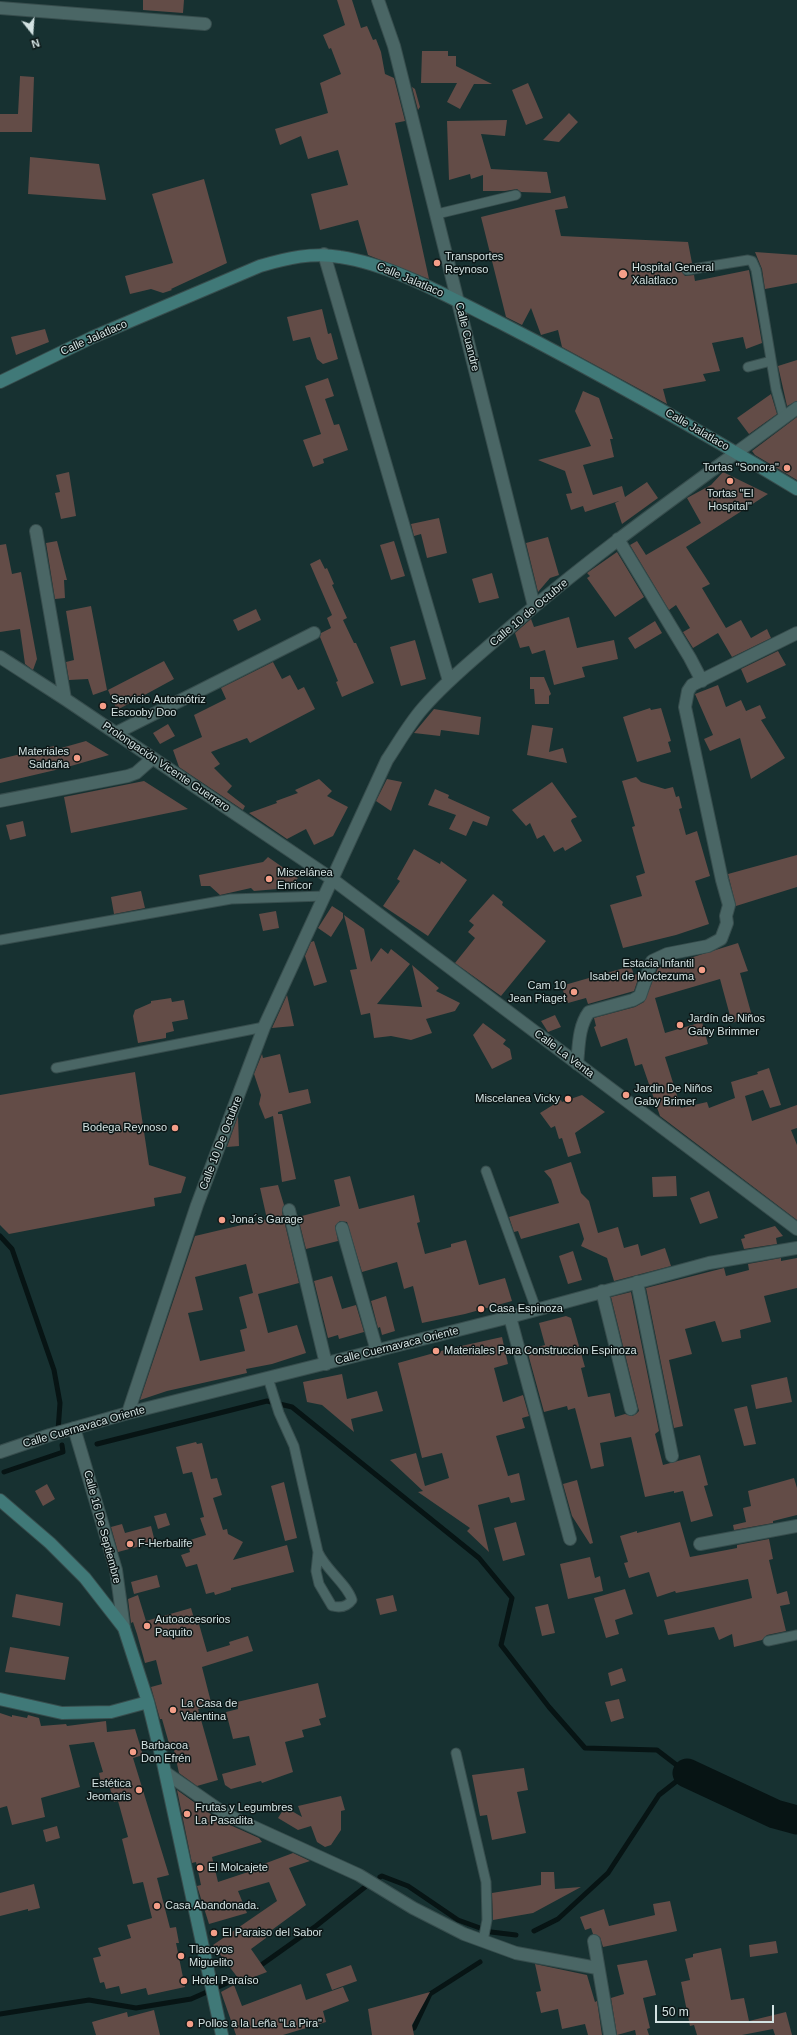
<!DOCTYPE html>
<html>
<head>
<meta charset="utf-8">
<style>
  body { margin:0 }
  #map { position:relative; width:797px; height:2035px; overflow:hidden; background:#173131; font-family:Helvetica,sans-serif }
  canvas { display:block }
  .north { position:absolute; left:12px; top:12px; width:40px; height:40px; -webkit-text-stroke:3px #0c1717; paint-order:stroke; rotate:163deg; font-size:11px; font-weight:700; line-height:16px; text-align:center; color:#d3e2e2 }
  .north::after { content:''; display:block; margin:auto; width:14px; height:18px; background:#d3e2e2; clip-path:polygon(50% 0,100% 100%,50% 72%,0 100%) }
  .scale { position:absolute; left:655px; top:2005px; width:119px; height:18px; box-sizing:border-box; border:2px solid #d3e2e2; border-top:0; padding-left:5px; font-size:12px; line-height:14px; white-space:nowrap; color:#d3e2e2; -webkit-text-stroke:3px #0c1717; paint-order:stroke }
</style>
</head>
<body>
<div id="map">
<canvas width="797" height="2035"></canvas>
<div class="north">N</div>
<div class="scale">50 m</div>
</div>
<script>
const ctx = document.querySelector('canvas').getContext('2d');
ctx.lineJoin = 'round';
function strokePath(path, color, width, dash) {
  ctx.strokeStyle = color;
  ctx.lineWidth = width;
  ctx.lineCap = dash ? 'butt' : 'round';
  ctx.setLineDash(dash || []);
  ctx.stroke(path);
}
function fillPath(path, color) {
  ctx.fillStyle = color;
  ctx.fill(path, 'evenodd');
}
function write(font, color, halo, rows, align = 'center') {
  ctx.font = font + ' Helvetica,sans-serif';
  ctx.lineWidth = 3;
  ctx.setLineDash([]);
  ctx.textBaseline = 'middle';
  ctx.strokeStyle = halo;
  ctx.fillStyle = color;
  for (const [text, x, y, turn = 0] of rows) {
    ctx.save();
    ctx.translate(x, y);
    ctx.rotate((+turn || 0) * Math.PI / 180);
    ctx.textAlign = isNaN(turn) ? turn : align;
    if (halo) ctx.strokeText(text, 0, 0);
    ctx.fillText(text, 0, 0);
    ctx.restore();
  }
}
strokePath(new Path2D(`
  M0 1236 12 1249 54 1370 60 1403 58 1431
  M97 1444 267 1401 292 1407 479 1558 512 1598 501 1645 549 1707 585 1748 657 1750 687 1773 659 1795 608 1873 558 1919 534 1931
  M4 1472 63 1452 62 1445
  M380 1877 382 1876 408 1886 458 1920 491 1932 516 1935
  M257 1968 316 1926 365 1887
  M0 2014 89 2000 136 2008 191 1999 243 1976
  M406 2029 414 2028 430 1994 480 1962`), '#071414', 5);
strokePath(new Path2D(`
  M687 1773 775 1814 797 1820`), '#071414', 29);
fillPath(new Path2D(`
  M143 0H184L183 13 143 10Z
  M337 0H352L361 28 367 26 373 40 376 39 381 52 385 74 394 78 405 121 395 123 429 279 368 255 358 220 320 230 311 194 348 185 338 150 308 159 301 136 280 145 275 129 328 113 320 83 341 74 331 48 329 49 323 35 345 25Z
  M422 51H448V56H456V66L492 84H474L460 109 447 102 457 83H421Z
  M20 76 34 77 32 132H0V114H18Z
  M528 83 543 118 526 125 512 90Z
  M412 87 415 89 420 107 418 110Z
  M569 113 578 122 559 142 543 140Z
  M507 120 505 136 481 134 491 169 547 172 551 193 521 192 517 189 505 191H483V175L471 179 470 174 449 180 447 121Z
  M30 157 99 164 106 200 28 194Z
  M204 179 227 263 171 289 172 290 163 293 151 289 130 294 125 276 173 263 152 194Z
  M565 196 568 208 555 210 561 236 688 242 692 263 684 265 681 271 685 276 694 275 695 281 749 270 762 343 746 349 743 337 712 343 720 371 703 374 706 381 663 389 667 404 562 347 558 330 541 335 531 308 522 325 506 317 481 217Z
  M755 252 797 255V283L765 289 762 269Z
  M322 309 328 334 331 333 338 359 323 364 317 359 310 337 293 341 287 317Z
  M45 329 49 342 16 355 11 337Z
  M797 360V401L787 406 778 366Z
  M328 378 334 396 325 399 334 425 339 424 348 450 323 459 324 463 313 467 303 440 321 434 305 386Z
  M583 391 599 398 613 439H610L614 457 583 465 593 495 622 486 625 497 647 482 658 498 622 524 615 503 619 501 585 512 583 506 571 510 566 494 572 493 565 471 538 460 591 446 575 411Z
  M771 394 777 414 749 434 737 418Z
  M797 417V480L755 455 752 451Z
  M69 472 76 516 61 519 55 493 60 492 56 475Z
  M723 472 768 494 686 547 710 584 702 588 726 628 741 620 751 638 767 629 771 638 732 657 718 633 693 648 683 632 690 628 676 605 669 610 630 545 637 541 646 555 701 523 687 498 711 485Z
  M439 518 447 553 427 558 421 534 414 536 411 524Z
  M548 537 559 575 550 578 538 592 526 543Z
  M57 541 67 580H64L65 598 55 599 46 543Z
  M394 541 405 576 391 580 380 545Z
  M6 544 12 574 21 572 37 659 33 670 25 664 20 629 0 632V545Z
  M617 552 644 597 615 617 587 578 590 576 587 573Z
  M320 559 325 569 327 568 334 584 332 585 347 618 343 620 354 643H356L374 683 342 697 336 682 338 681 320 637 321 633 331 628 327 618 332 615 310 564Z
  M492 573 499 598 479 603 472 579Z
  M91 606 107 690 93 695 88 679 69 680 66 662 74 660 66 611Z
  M256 609 261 620 238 631 233 620Z
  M569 617 577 648 614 640 618 659 582 667 585 677 554 685 545 650 532 654 529 646 520 648 515 633 531 619 534 627Z
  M655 621 662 633 635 649 628 638Z
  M415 640 426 679 401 686 390 647Z
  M778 651 786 665 747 683 741 669Z
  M164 661 174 679 117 710 108 690Z
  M273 662 282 679 290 675 298 690 304 687 315 709 250 743 247 738 211 752 220 764 214 768 232 786 227 792 245 806 243 810 179 767 173 750 202 737 194 715 226 699 221 688Z
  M530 677H544L551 694 549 696V704H535L534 689H530Z
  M718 685 726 707 741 700 746 711 760 705 766 718 761 720 785 758 751 779 740 738 710 751 704 739 713 735 695 694Z
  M650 708 651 710 661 708 671 741 668 742 671 752 637 762 623 717Z
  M434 709 481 717 479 735 441 730 440 736 414 733Z
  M168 724 175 736 160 744 153 733Z
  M532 725 553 728 549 752 563 748 567 763 527 755Z
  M86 741 109 755 64 768 0 783V759L54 746V750Z
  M636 777 641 782 665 789 673 787 676 797 679 796 682 808 679 809 686 835 697 831 710 876 695 881 709 924 676 935 623 948 610 905 642 896 636 876 645 873 632 827 635 826 622 781Z
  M319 779 332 791 327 796 348 807 333 836 314 845 306 829 287 839 249 813 277 803 276 801 298 793 295 790Z
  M387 779 402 782 391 811 376 801Z
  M144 781 188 809 71 833 64 797Z
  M552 782 577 817 572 819 571 821 582 841 565 851 563 847 554 852 544 835 537 839 530 823 526 826 512 810Z
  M435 789 449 795 448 798 490 817 487 826 473 821 466 836 449 829 456 815 428 805Z
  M23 821 26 836 10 840 6 825Z
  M414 849 440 864 441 861 467 880 428 936 383 906 400 881 397 879Z
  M797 855V887L736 906 728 874Z
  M268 857 298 878 289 888 254 891 251 888 220 895 210 886H201L199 875 263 862Z
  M141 891 145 908 114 914 111 897Z
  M493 894 503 902 502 905 546 941 501 996 455 963 475 938 468 932 474 925 469 921Z
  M332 906 343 913V918L331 937 318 928Z
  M276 911 279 928 263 931 259 914Z
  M344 915 364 929 371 962 381 948 388 954 391 949 410 964 377 1004 422 1007 412 965 439 988 436 991 460 1003 455 1011 426 1019 432 1033 411 1040 391 1036 374 1038 370 1013 361 1015 350 970 357 969Z
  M314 941 327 982 314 986 305 956 311 942Z
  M738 943 748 971 740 973 752 1016 732 1023 720 979 655 998 665 1033 702 1022 708 1044 665 1057 681 1108 707 1102 709 1108 735 1098 731 1082 758 1074 757 1072 769 1068 781 1105 770 1108 763 1090 745 1096 752 1121 797 1105V1128L791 1130 797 1145V1220L660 1116 642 1064 635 1066 627 1038 601 1047 594 1027 596 1026 594 1018 635 1007 644 1002 658 968Z
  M631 966 634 975 640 973 634 991 588 1004 586 998 568 1003 561 986Z
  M287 995 294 1026 272 1028Z
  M171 998 172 1002 184 1000 188 1019 172 1022 174 1031 166 1033V1038L138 1043 133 1016 135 1010 151 1003V1001Z
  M555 1015 561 1027 548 1032 541 1021Z
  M483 1023 506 1040 503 1044 510 1049 512 1059 492 1069 473 1035Z
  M262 1054 263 1058 280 1054 289 1093 308 1089 311 1103 278 1112V1114H282L296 1179 282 1182 273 1116 265 1119 259 1104 261 1095 254 1074Z
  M135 1072 149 1165 186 1177 181 1193 154 1198 155 1206 9 1234 0 1225V1095Z
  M582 1095 605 1112 575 1133 581 1153 568 1157 562 1138 559 1139 555 1126 551 1128 540 1113 561 1100 562 1102Z
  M238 1116 239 1146 227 1147Z
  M571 1162 581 1193 589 1201 598 1233 618 1227 624 1248 638 1244 641 1256 665 1248 671 1266 614 1281 607 1258 581 1246 584 1239 579 1223 521 1239 518 1231 514 1232 509 1217 559 1203 551 1179 544 1171Z
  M350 1176 359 1209 414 1195 420 1222 417 1223 425 1254 451 1247V1244L466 1240 479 1285 505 1278 512 1301 465 1314 422 1323 413 1286 404 1289 397 1262 362 1272 347 1222 340 1221 335 1226 338 1241 306 1249 298 1217 340 1206 334 1180Z
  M676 1176 677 1196 653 1197 652 1177Z
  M278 1185 284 1205 282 1212 299 1283 258 1294 268 1333 297 1325 306 1353 272 1364 246 1369 247 1373 167 1391 140 1400 195 1236 267 1219 260 1188ZM246 1264 253 1293 239 1297 247 1328 240 1330 245 1351 200 1361 188 1313 203 1310 195 1277Z
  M709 1191 718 1218 700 1224 690 1198Z
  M775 1226 783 1236 776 1238 777 1244 744 1249 741 1239 745 1238 744 1235Z
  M573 1251 582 1280 568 1284 559 1256Z
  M781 1258V1261L797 1258V1288L764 1296 771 1322 740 1330 741 1338 722 1342 715 1321 685 1329 692 1354 669 1360 683 1426 674 1428 646 1288 724 1268 726 1276 749 1270 748 1264Z
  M332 1276 342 1309 356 1305 364 1332 339 1339 338 1335 328 1338 314 1281Z
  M631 1292 659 1431 655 1434 663 1465 700 1455 708 1485 704 1486 713 1516 691 1522 683 1491 674 1493V1491L645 1497 631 1437 600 1443 604 1466 591 1469 575 1408 568 1410 567 1406 544 1412 527 1350 545 1345 539 1323 566 1316 571 1318 585 1367 581 1368 588 1397 610 1393 615 1417 625 1414 632 1416 636 1414 639 1411 638 1407 611 1297Z
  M386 1296 395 1331 382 1335 380 1327 378 1328 371 1301Z
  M502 1337 508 1364 494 1368 503 1402 523 1395 529 1416 522 1418 525 1428 496 1436 508 1476 519 1473 525 1500 511 1503 509 1497 478 1505 489 1552 467 1531 470 1528 418 1492 423 1491 390 1460 416 1453 425 1486 449 1478 442 1453 422 1458 398 1363 452 1348Z
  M342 1374 347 1399 377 1391 383 1411 351 1419 354 1432 322 1405 307 1402 303 1382Z
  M787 1377 792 1402 756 1409 751 1385Z
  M747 1406 756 1444 744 1446 734 1409Z
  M196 1442 197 1444 202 1443 211 1479 217 1478 222 1495 213 1498 223 1530 227 1529 228 1534 243 1542 233 1560 287 1545 294 1572 231 1588V1590L215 1595 214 1592 206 1594 197 1564 186 1567 181 1555 190 1552 187 1541 206 1535 200 1518 204 1517 192 1472 183 1474 176 1447Z
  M794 1478 797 1488V1515L773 1521V1523L734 1530 733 1525 746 1522 743 1508 751 1506 748 1491Z
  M577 1480 593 1543 590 1544 572 1516 563 1484Z
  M284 1482 297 1538 285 1541 271 1486Z
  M47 1484 55 1499 43 1506 35 1491Z
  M166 1513 170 1525 158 1529 154 1516Z
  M516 1522 525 1555 503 1561 494 1528Z
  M680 1522 690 1557 737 1548V1545L769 1539 773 1559 769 1560 777 1594 787 1591 790 1604 780 1606 786 1631 767 1635 762 1640 734 1647 732 1634 719 1640 714 1627 668 1635 664 1620 752 1598 748 1579 676 1593 675 1591 657 1597 649 1572 629 1578 624 1563 628 1562 620 1536 637 1531V1533Z
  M122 1524 125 1533 151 1526 155 1542 118 1552 111 1527Z
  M590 1557 595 1578 600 1576 603 1591 568 1599 560 1564Z
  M157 1575 160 1587 134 1594 131 1582Z
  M625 1589 633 1614 615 1620 619 1634 606 1638 594 1598Z
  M16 1594 63 1603 60 1626 12 1617Z
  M138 1595 146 1621 191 1608 196 1625 199 1624 207 1652 230 1645 229 1642 248 1636 253 1651 202 1667 212 1706 198 1709 218 1780 197 1786 179 1773 173 1746 170 1747 162 1719H160L151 1687 162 1684 156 1660 145 1663 137 1634 133 1622 131 1623 128 1599Z
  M393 1595 397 1611 380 1615 376 1599Z
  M548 1604 555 1633 542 1636 535 1607Z
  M10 1647 69 1657 65 1680 5 1672Z
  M622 1668 626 1681 611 1686 608 1673Z
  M318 1683 326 1717 319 1719 321 1725 302 1730 304 1737 285 1742 293 1772 262 1783 261 1781 231 1789 225 1785 222 1774 256 1765 249 1736 233 1739 226 1712 238 1709 237 1702Z
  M619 1699 624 1718 611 1722 605 1702Z
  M0 1713 12 1717V1715L27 1718 28 1715 39 1718 41 1726 66 1724 67 1726 106 1721 107 1732 135 1729 143 1755 133 1758 169 1875 157 1878 170 1928 176 1927 179 1943H176L185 1987 148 1995 146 1988 121 1994 119 1986 106 1989 104 1982 100 1983 93 1958 101 1956 98 1948 131 1938 127 1925 152 1918 143 1882 133 1884 122 1839 128 1837 118 1801 114 1802 109 1785 102 1787 99 1773 103 1772 94 1742 69 1745 80 1787 41 1798 45 1817 12 1825 7 1806 0 1808Z
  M524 1768 528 1790 517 1792 526 1833 492 1840 487 1815 480 1816 472 1775Z
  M177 1790 219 1820 259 1838 262 1842 212 1857 218 1882 254 1870 253 1868 293 1853 310 1861 289 1868 306 1905 265 1935 266 1938 251 1949 267 1972 241 1982 213 1945 277 1901 269 1882 238 1891 247 1913 209 1924 197 1886 201 1885 196 1862 192 1863Z
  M341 1796 345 1810 341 1811V1830L331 1845 325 1847 317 1842 311 1826 298 1830 278 1818 285 1807 302 1817 298 1806Z
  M57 1826 60 1838 46 1842 43 1830Z
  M541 1872H554L555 1889 581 1887 533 1913 493 1920 492 1893 541 1885Z
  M34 1884 40 1908 28 1911V1909L0 1916V1893Z
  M670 1901 677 1931 603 1947 600 1937 593 1934 591 1928 585 1930 580 1917 604 1909 609 1926 655 1915 653 1904Z
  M776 1941 778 1953 750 1957 749 1945Z
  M721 1948 731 2000 744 1998 749 2021 786 2012 792 2035H775L773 2029 742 2035H697L694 2025 690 2026 681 1982 690 1980 685 1959 693 1957V1954Z
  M647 1960 656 1995 643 1998 650 2028 647 2029 649 2035H636L635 2030 617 2035 611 1998 624 1994 617 1965Z
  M535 1964 587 1975 595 2002 597 2001 602 2035H588L585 2024 562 2029 558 2009 541 2013 536 1992 541 1991Z
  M351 1965 357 1981 332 1990 326 1974Z
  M301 1984 306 2000 343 1987 349 2001 323 2011 326 2022 283 2035H236L221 1992 234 1985 242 2006Z
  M430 1992 412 2025 414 2035H372L368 2009Z
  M154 2010 160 2035H96L92 2022 127 2012 128 2017Z`), '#634c47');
const service = new Path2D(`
  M437 214 516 195
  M687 270 748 260 752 261 756 270 776 389 784 418
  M748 367 771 361
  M0 940 231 899 324 896
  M56 1068 264 1027
  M486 1171 536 1309
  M268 1378 279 1413 294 1446 318 1552 316 1571 319 1584 332 1606C340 1608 347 1607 352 1600 347 1584 326 1570 318 1552
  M768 1641 797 1635
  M456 1753 486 1882 487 1920 483 1941`);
const minor = new Path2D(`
  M378 0 394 46 534 606
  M0 8 205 24
  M324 254 449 681
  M36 531 65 699
  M618 539 690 658 702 681
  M0 657 65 699 332 879 797 1229
  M116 733 314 633
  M0 801 128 776 136 773 153 758
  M577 1064C579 1047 578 1027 589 1012L633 1000 640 996 652 961 667 954 708 946 721 939 727 923 726 916 729 905 722 880 685 707 688 691 692 685 797 633
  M289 1210 326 1364
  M342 1228 377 1351
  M637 1282 672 1456
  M602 1291 631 1409
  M510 1317 570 1539
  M128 1413 197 1205 264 1027 387 760C399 742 409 724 423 708 448 679 479 655 507 630 599 549 699 481 797 408
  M74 1428 116 1570 124 1628
  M0 1452 50 1435 128 1413 510 1317 709 1263 797 1248
  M700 1544 797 1526
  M166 1773 225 1814 359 1875 413 1908 464 1934 516 1953 597 1968
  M594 1941 610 2035`);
const secondary = new Path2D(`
  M0 382 93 337 260 266C287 258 313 252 340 257 391 264 453 299 499 322 600 374 699 430 797 489
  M0 1500 50 1543 85 1578 124 1628 148 1702 163 1763 222 2035
  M0 1699 62 1713 111 1712 148 1702`);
strokePath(service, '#374d4d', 11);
strokePath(minor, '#374d4d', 14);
strokePath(secondary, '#374d4d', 14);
strokePath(service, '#4a6665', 9);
strokePath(minor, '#4a6665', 12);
strokePath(secondary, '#407978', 12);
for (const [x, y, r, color] of [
  [437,263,4,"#f49e88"],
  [623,274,5,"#f49e88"],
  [787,468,4,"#f49e88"],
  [730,481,4,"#f49e88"],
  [103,706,4,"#f49e88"],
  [77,758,4,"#f49e88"],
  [269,879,4,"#f49e88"],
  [702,970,4,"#f49e88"],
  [574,992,4,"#f49e88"],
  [680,1025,4,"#f49e88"],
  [626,1095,4,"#f49e88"],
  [568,1099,4,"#f49e88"],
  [175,1128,4,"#f49e88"],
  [222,1220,4,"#f49e88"],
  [481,1309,4,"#f49e88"],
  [436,1351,4,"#f49e88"],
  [130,1544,4,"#f49e88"],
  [147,1626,4,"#f49e88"],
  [173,1710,4,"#f49e88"],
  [133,1752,4,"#f49e88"],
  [139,1790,4,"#f49e88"],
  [187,1814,4,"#f49e88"],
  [200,1868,4,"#f49e88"],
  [157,1906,4,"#f49e88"],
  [214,1933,4,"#f49e88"],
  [181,1956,4,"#f49e88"],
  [184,1981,4,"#f49e88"],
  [190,2024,4,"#f49e88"]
]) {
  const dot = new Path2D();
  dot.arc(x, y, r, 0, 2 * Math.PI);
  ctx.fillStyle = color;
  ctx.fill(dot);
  strokePath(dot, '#0c1717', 1.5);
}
write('11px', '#d3e2e2', '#0c1717', [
  ["Transportes",445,257],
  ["Reynoso",445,270],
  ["Hospital General",632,268],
  ["Xalatlaco",632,281],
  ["Tortas \"Sonora\"",779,468,"right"],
  ["Tortas \"El",730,494,"center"],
  ["Hospital\"",730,507,"center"],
  ["Servicio Automótriz",111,700],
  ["Escooby Doo",111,713],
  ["Materiales",69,752,"right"],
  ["Saldaña",69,765,"right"],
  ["Miscelánea",277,873],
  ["Enricor",277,886],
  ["Estacia Infantil",694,964,"right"],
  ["Isabel de Moctezuma",694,977,"right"],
  ["Cam 10",566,986,"right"],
  ["Jean Piaget",566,999,"right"],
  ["Jardín de Niños",688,1019],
  ["Gaby Brimmer",688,1032],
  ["Jardin De Niños",634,1089],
  ["Gaby Brimer",634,1102],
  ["Miscelanea Vicky",560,1099,"right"],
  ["Bodega Reynoso",167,1128,"right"],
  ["Jona´s Garage",230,1220],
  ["Casa Espinoza",489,1309],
  ["Materiales Para Construccion Espinoza",444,1351],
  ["F-Herbalife",138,1544],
  ["Autoaccesorios",155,1620],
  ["Paquito",155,1633],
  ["La Casa de",181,1704],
  ["Valentina",181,1717],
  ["Barbacoa",141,1746],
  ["Don Efrén",141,1759],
  ["Estética",131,1784,"right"],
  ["Jeomaris",131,1797,"right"],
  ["Frutas y Legumbres",195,1808],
  ["La Pasadita",195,1821],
  ["El Molcajete",208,1868],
  ["Casa Abandonada.",165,1906],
  ["El Paraiso del Sabor",222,1933],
  ["Tlacoyos",189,1950],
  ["Miguelito",189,1963],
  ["Hotel Paraíso",192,1981],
  ["Pollos a la Leña \"La Pira\"",198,2024]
], 'left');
write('11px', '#d3e2e2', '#0c1717', [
  ["Calle Jalatlaco",410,280,23],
  ["Calle Cuandre",467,337,76],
  ["Calle Jalatlaco",94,338,-24],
  ["Calle Jalatlaco",697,430,30],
  ["Calle 10 de Octubre",529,613,-40],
  ["Prolongación Vicente Guerrero",166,767,34],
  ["Calle La Venta",564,1054,37],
  ["Calle 10 De Octubre",221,1143,-69],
  ["Calle Cuernavaca Oriente",397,1346,-14],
  ["Calle Cuernavaca Oriente",84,1427,-16],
  ["Calle 16 De Septiembre",102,1527,75]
]);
</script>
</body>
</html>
